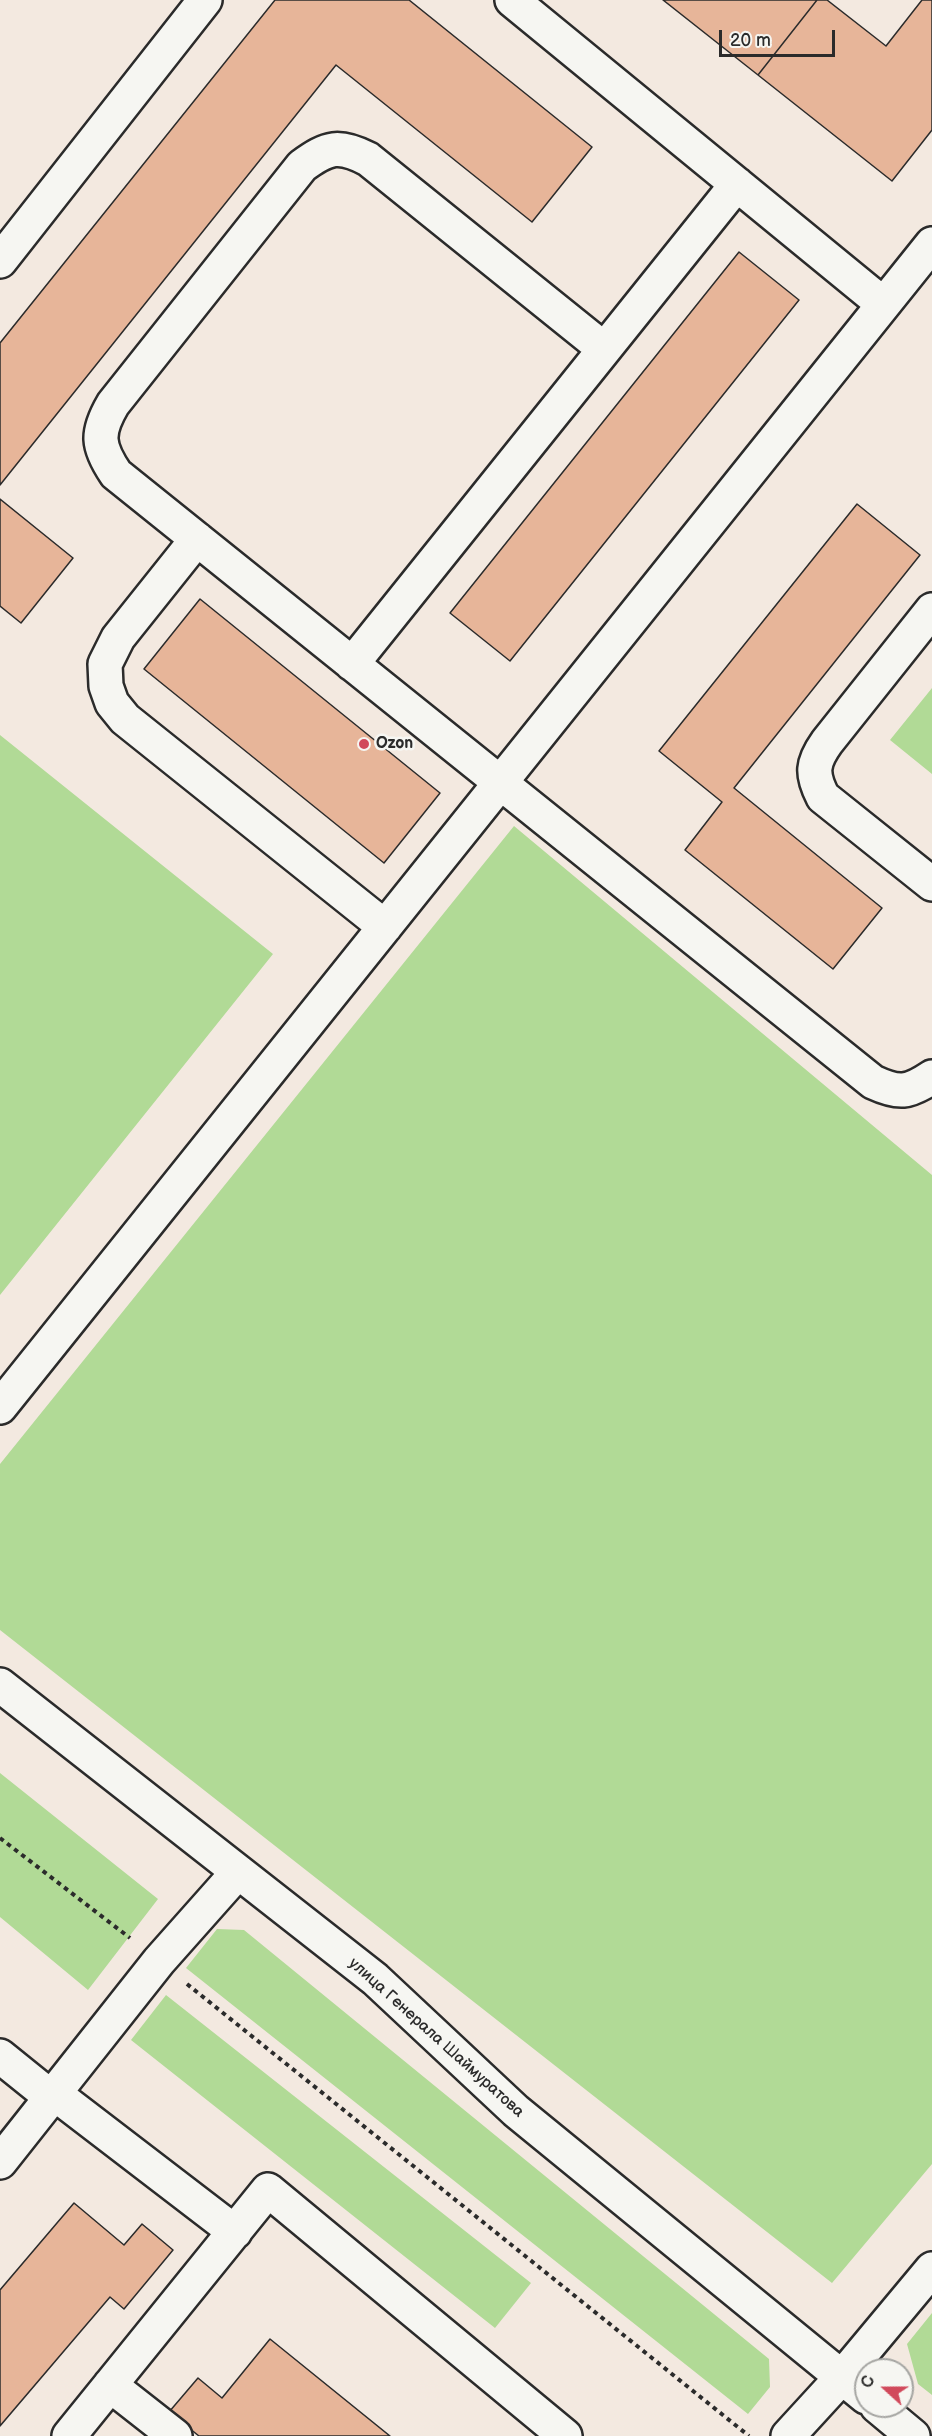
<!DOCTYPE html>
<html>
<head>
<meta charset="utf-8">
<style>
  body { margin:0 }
  #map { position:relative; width:932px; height:2436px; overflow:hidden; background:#f3e9e0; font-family:"Balsamiq Sans",sans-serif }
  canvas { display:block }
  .north { position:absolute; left:854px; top:2358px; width:60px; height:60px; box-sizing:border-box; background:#f6f6f2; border:2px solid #a5a5a2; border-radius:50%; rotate:291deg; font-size:16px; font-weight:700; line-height:24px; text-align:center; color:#2b2b2b }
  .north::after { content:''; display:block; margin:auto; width:21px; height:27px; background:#d1495b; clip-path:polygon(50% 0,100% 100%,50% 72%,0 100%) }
  .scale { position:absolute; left:719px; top:30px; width:116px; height:27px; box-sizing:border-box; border:3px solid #2b2b2b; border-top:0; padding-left:8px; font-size:18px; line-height:21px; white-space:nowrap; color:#2b2b2b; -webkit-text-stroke:4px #f6f6f2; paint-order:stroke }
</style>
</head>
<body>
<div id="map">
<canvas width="932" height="2436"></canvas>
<div class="north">С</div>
<div class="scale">20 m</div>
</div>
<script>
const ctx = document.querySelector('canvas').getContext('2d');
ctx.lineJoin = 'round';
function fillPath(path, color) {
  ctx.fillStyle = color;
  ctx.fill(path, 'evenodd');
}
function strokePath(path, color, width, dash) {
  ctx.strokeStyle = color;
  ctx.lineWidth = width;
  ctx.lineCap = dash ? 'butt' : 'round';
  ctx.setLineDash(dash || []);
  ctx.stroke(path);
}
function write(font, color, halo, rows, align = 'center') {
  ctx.font = font + ' "Balsamiq Sans",sans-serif';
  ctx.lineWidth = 5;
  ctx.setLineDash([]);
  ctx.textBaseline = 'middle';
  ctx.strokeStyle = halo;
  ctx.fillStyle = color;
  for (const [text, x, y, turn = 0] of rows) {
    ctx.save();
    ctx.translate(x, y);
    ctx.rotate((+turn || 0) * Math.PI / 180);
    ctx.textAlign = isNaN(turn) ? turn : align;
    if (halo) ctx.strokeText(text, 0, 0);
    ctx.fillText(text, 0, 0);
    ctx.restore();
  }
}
fillPath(new Path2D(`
  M932 688V774L890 740Z
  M0 735 273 954 0 1295Z
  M514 826 932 1175V2164L832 2283 0 1630V1464Z
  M0 1773 158 1899 88 1990 0 1917Z
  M217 1929 244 1930 769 2359 770 2387 748 2414 186 1968Z
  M166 1995 531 2283 495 2328 131 2040Z
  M932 2313V2395L918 2384 907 2344Z`), '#b1da96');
const building = new Path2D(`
  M275 0H409L592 147 532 222 336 65 0 485V343Z
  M663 0H817L758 75Z
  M817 0H827L886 46 922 0H932V130L892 181 758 75Z
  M739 252 799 300 510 661 450 613Z
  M0 499 73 558 21 623 0 606Z
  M857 504 920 555 734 788 882 908 833 969 685 850 722 802 659 751Z
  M200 599 440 793 384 863 144 669Z
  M74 2203 124 2245 142 2224 173 2250 124 2309 110 2297 0 2426V2290Z
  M270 2339 390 2436H199L169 2412 198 2378 222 2398Z`);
fillPath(building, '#e7b599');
strokePath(building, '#2b2b2b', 1.5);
const minor = new Path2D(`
  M512 0 883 304
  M0 261 205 0
  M604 349 368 159C339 144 328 147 302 166L113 404C96 433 97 446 116 474L873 1082C899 1094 908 1093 932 1077
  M197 539 118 638 105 664 106 686 112 703 125 719 385 927
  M932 610 827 742C812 763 811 774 823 797L932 884
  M352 664 737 184
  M0 1407 932 244
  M0 1685 375 1979 516 2111 866 2397
  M0 2056 52 2098
  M55 2094 235 2232
  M0 2162 159 1961 238 1872
  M110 2385 175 2436
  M877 2406 913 2436
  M69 2436 268 2190 565 2436
  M788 2436 842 2377 932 2269`);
strokePath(minor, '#2b2b2b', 38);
strokePath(new Path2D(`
  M0 1838 130 1938
  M187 1984 749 2436`), '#2b2b2b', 4, [4.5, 4.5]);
strokePath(minor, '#f6f6f2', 33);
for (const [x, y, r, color] of [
  [364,744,6,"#d1495b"]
]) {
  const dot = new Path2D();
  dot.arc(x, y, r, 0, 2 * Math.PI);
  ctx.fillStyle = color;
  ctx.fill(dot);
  strokePath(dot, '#f6f6f2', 2);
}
write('bold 16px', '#2b2b2b', '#f6f6f2', [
  ["Ozon",376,744]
], 'left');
write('16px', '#2b2b2b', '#f6f6f2', [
  ["улица Генерала Шаймуратова",436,2038,42]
]);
</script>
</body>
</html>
